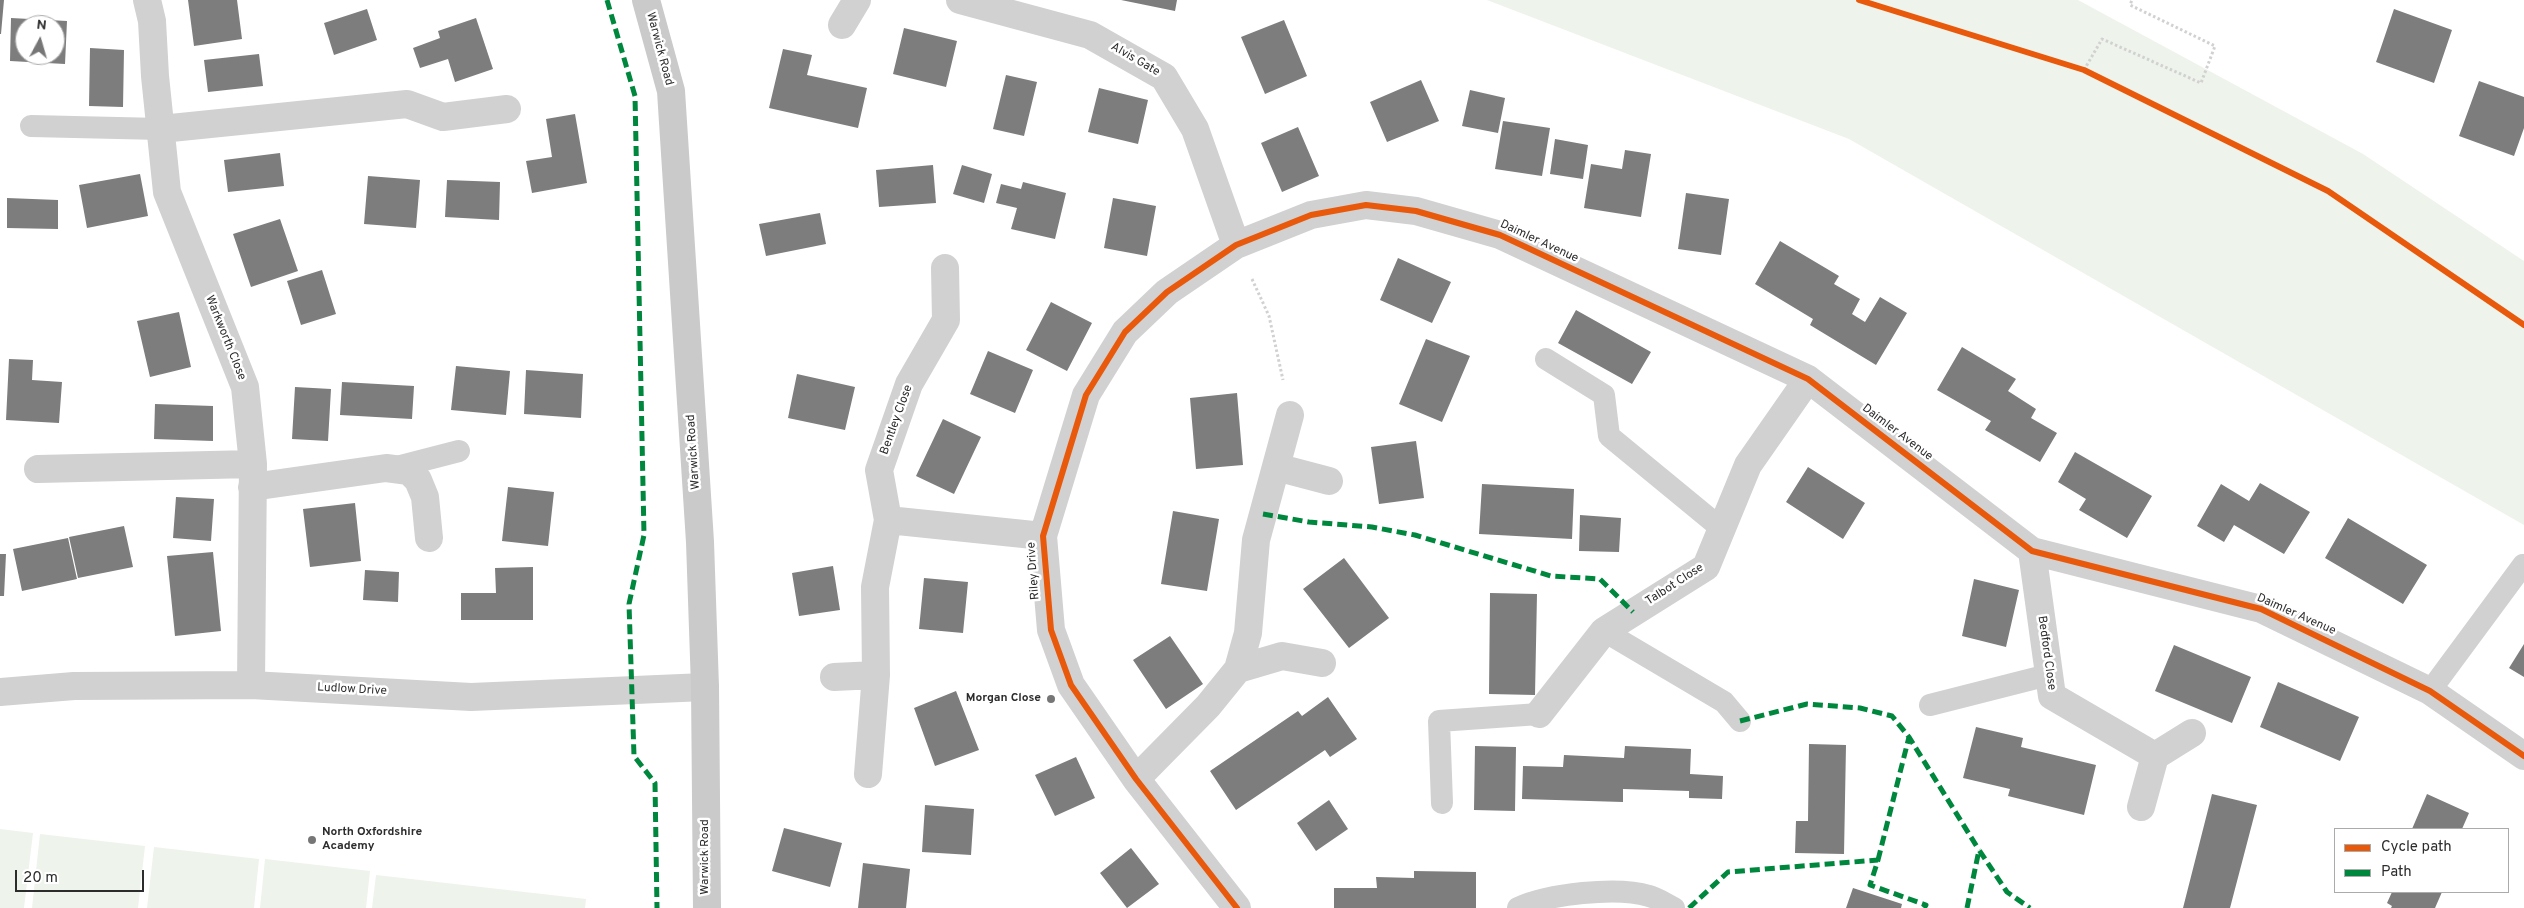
<!DOCTYPE html>
<html>
<head>
<meta charset="utf-8">
<style>
  body { margin:0 }
  #map { position:relative; width:2524px; height:908px; overflow:hidden; background:#fff; font-family:Overpass,sans-serif }
  canvas { display:block }
  .legend { position:absolute; left:2334px; top:828px; width:175px; height:65px; box-sizing:border-box; background:#fff; border:1px solid #ababab; margin:0; padding:6px 9px; list-style:none; font-size:15px; color:#2c2c2c }
  .legend li { display:flex; align-items:center; gap:10px; height:25px }
  .legend b { width:25px; border:1px solid #ababab }
  .north { position:absolute; left:15px; top:15px; width:50px; height:50px; box-sizing:border-box; background:#fff; border:1px solid #ababab; border-radius:50%; rotate:6deg; font-size:14px; font-weight:700; line-height:20px; text-align:center; color:#2c2c2c }
  .north::after { content:''; display:block; margin:auto; width:18px; height:22px; background:#767676; clip-path:polygon(50% 0,100% 100%,50% 72%,0 100%) }
  .scale { position:absolute; left:15px; top:870px; width:129px; height:22px; box-sizing:border-box; border:2px solid #2c2c2c; border-top:0; padding-left:6px; font-size:15px; line-height:18px; white-space:nowrap; color:#2c2c2c; -webkit-text-stroke:4px #fff; paint-order:stroke }
</style>
</head>
<body>
<div id="map">
<canvas width="2524" height="908"></canvas>
<ul class="legend">
<li><b style="height:6px;background:#e8590c"></b>Cycle path</li>
<li><b style="height:6px;background:#00873e"></b>Path</li>
</ul>
<div class="north">N</div>
<div class="scale">20 m</div>
</div>
<script>
const ctx = document.querySelector('canvas').getContext('2d');
ctx.lineJoin = 'round';
function fillPath(path, color) {
  ctx.fillStyle = color;
  ctx.fill(path, 'evenodd');
}
function strokePath(path, color, width, dash) {
  ctx.strokeStyle = color;
  ctx.lineWidth = width;
  ctx.lineCap = dash ? 'butt' : 'round';
  ctx.setLineDash(dash || []);
  ctx.stroke(path);
}
function write(font, color, halo, rows, align = 'center') {
  ctx.font = font + ' Overpass,sans-serif';
  ctx.lineWidth = 5;
  ctx.setLineDash([]);
  ctx.textBaseline = 'middle';
  ctx.strokeStyle = halo;
  ctx.fillStyle = color;
  for (const [text, x, y, turn = 0] of rows) {
    ctx.save();
    ctx.translate(x, y);
    ctx.rotate((+turn || 0) * Math.PI / 180);
    ctx.textAlign = isNaN(turn) ? turn : align;
    if (halo) ctx.strokeText(text, 0, 0);
    ctx.fillText(text, 0, 0);
    ctx.restore();
  }
}
fillPath(new Path2D(`
  M1487 0H2078L2363 154 2524 261V525L1849 139Z
  M0 829 33 833 24 908H0Z
  M40 834 145 846 138 908H32Z
  M154 847 259 859 254 908H147Z
  M265 859 370 871 366 908H260Z
  M376 875 586 899 585 908H372Z`), '#eef3eb');
fillPath(new Path2D(`
  M0 0H4L1 34H0Z
  M188 0H237L242 39 194 46Z
  M1121 0H1177L1175 11Z
  M367 9 377 40 334 55 324 23Z
  M2394 9 2452 30 2434 83 2376 62Z
  M11 18 67 21 65 64 10 61ZM25 25H55V55H25Z
  M476 18 493 69 455 82 448 59 420 68 413 48 440 38 438 31Z
  M1284 20 1307 76 1265 94 1241 37Z
  M904 28 957 41 946 87 893 74Z
  M90 48 124 50 123 107 89 106Z
  M783 49 812 55 807 75 867 88 858 128 769 108Z
  M259 54 263 86 208 92 204 60Z
  M1006 75 1037 82 1024 136 993 129Z
  M1421 80 1439 121 1387 142 1370 102Z
  M2479 81 2524 97V128L2514 156 2459 136Z
  M1099 88 1148 100 1138 144 1088 132Z
  M1470 90 1505 98 1498 133 1462 126Z
  M575 114 587 183 532 193 526 161 552 157 546 119Z
  M1503 121 1550 128 1542 176 1495 169Z
  M1298 127 1319 176 1282 192 1261 143Z
  M1555 139 1588 145 1583 179 1550 174Z
  M1625 150 1651 154 1641 217 1584 208 1591 164 1622 169Z
  M280 153 284 186 228 192 224 160Z
  M933 165 936 203 879 207 876 170Z
  M962 165 992 174 984 203 953 194Z
  M140 174 148 216 87 228 79 185Z
  M368 176 420 180 416 228 364 224Z
  M447 180 500 182 499 220 445 217Z
  M1023 182 1066 193 1055 239 1011 229 1017 208 996 203 1001 184 1021 189Z
  M1686 193 1729 199 1721 255 1678 249Z
  M7 198 58 200V229L7 228Z
  M1113 198 1156 206 1147 256 1104 248Z
  M820 213 826 244 766 256 759 224Z
  M280 219 298 271 251 287 233 234Z
  M1780 241 1839 276 1834 284 1860 299 1852 314 1865 322 1880 297 1907 313 1876 365 1810 325 1813 319 1755 284Z
  M1398 258 1451 282 1432 323 1380 300Z
  M322 270 336 314 301 325 287 281Z
  M1051 302 1092 323 1067 371 1026 350Z
  M1576 310 1651 352 1632 384 1558 343Z
  M179 312 191 367 150 377 137 321Z
  M1426 339 1470 356 1442 422 1399 404Z
  M1962 347 2016 379 2008 391 2036 409 2031 418 2057 433 2040 462 1985 430 1991 421 1937 390Z
  M988 351 1033 370 1015 413 970 394Z
  M9 359 33 360 32 380 62 382 59 423 6 420Z
  M456 366 510 371 506 415 451 410Z
  M526 370 583 374 581 418 524 414Z
  M797 374 855 387 845 430 788 418Z
  M342 382 414 386 412 419 340 415Z
  M295 387 331 389 328 441 292 439Z
  M1237 393 1243 465 1196 469 1190 398Z
  M155 404 213 406V441L154 439Z
  M943 419 981 437 954 494 916 476Z
  M1416 441 1424 498 1379 504 1371 447Z
  M2075 452 2152 496 2127 538 2079 510 2086 499 2058 482Z
  M1808 467 1865 503 1843 539 1786 502Z
  M2260 483 2310 512 2284 554 2234 525 2224 542 2197 526 2221 484 2249 501Z
  M1482 484 1574 489 1572 539 1479 534Z
  M508 487 554 492 548 546 502 541Z
  M176 497 214 499 211 541 173 538Z
  M355 503 361 561 310 567 303 509Z
  M1173 511 1219 519 1207 591 1161 584Z
  M1580 515 1621 518 1619 552 1579 551Z
  M2348 518 2427 565 2403 604 2325 558Z
  M124 526 133 567 78 578 69 537Z
  M68 538 77 579 22 591 13 549Z
  M213 552 221 631 175 636 167 556Z
  M0 554H6L4 596H0Z
  M1344 558 1389 618 1349 648 1303 589Z
  M833 566 840 610 799 616 792 573Z
  M533 567V620H461V593H496L495 568Z
  M365 570 399 572 398 602 363 600Z
  M924 578 968 582 963 633 919 629Z
  M1974 579 2019 590 2006 647 1962 636Z
  M1490 593 1537 594 1535 695 1489 694Z
  M1170 636 1203 684 1166 709 1133 660Z
  M2524 644V677L2509 668Z
  M2174 645 2251 677 2232 723 2155 691Z
  M2278 682 2359 717 2340 761 2260 727Z
  M956 691 979 750 935 766 914 708Z
  M1328 697 1357 739 1330 757 1325 750 1236 810 1210 771 1298 711 1302 716Z
  M1976 727 2023 738 2021 747 2096 765 2084 815 2008 796 2010 789 1963 778Z
  M1809 744 1846 745 1844 854 1795 853 1796 821H1808Z
  M1475 746 1516 747 1515 811 1474 810Z
  M1625 746 1691 749 1690 774 1723 776 1722 799 1689 798V791L1623 789V802L1522 799 1523 766 1563 767 1564 755 1624 758Z
  M1076 757 1095 798 1055 816 1035 775Z
  M2212 794 2257 805 2230 908H2183Z
  M2427 794 2469 813 2462 829H2412Z
  M1329 800 1348 829 1316 851 1297 823Z
  M925 805 974 809 971 855 922 852Z
  M784 828 842 843 830 887 772 871Z
  M1131 848 1159 884 1127 908 1100 873Z
  M863 863 910 869 906 908H858Z
  M1414 871 1476 872V908H1334V888H1377L1376 877 1414 878Z
  M1853 888 1902 904 1901 908H1846Z
  M2392 892H2442L2435 908H2391L2392 906 2387 903Z`), '#7d7d7d');
strokePath(new Path2D(`
  M2084 70 2102 39 2201 83 2215 46 2130 5 2132 0
  M1252 279 1269 316 1283 380`), '#d1d1d1', 3, [2.5, 2.5]);
strokePath(new Path2D(`
  M31 126 161 129
  M1546 359 1604 395 1609 436 1722 529
  M397 467 459 451
  M1604 631 1724 702 1740 721
  M2430 691 2523 565
  M1930 705 2048 675
  M1442 803 1439 721 1539 714
  M1518 908C1548 894 1617 886 1649 896 1657 898 1666 904 1674 908`), '#d1d1d1', 22);
strokePath(new Path2D(`
  M147 0 152 21 155 76 167 192 245 387 253 464 251 685
  M960 0 1090 35 1164 77 1195 129 1236 245
  M842 25 857 0
  M161 129 407 104 443 117 507 109
  M1276 467 1329 481
  M38 469 253 464
  M252 487 386 468 409 471 418 480 425 497 429 538
  M888 520 1043 536
  M2032 551 2052 696 2155 756
  M1238 669 1282 656 1322 663
  M834 677 876 675
  M0 692 74 686 251 685 471 697 705 687
  M1539 714 1604 631 1706 567 1748 465 1808 379
  M868 774 876 675 875 587 888 520 879 470 909 384 946 320 945 268
  M1136 779 1208 706 1238 669 1248 633 1256 540 1290 415
  M2141 807 2155 756 2192 733
  M1237 908 1136 779 1071 685 1051 630 1043 536 1086 395 1125 332 1167 292 1236 245 1311 215 1366 205 1416 211 1500 235 1808 379 2032 551 2261 609 2430 691 2524 756`), '#d1d1d1', 28);
strokePath(new Path2D(`
  M646 0 671 91 700 542 705 687 707 908`), '#cacaca', 28);
strokePath(new Path2D(`
  M607 0 635 96 644 535 629 604 634 756 655 783 657 908
  M1263 514 1309 522 1372 527 1415 535 1551 576 1600 579 1633 612
  M1740 721 1807 704 1860 708 1892 716 1909 737 1979 850
  M1878 860 1909 737
  M1689 908 1728 872 1878 860 1870 885 1926 905 1924 908
  M1967 908 1979 850 2007 892 2030 908`), '#00873e', 5, [10, 5]);
strokePath(new Path2D(`
  M1859 0 2084 70 2328 191 2524 325
  M1237 908 1136 779 1071 685 1051 630 1043 536 1086 395 1125 332 1167 292 1236 245 1311 215 1366 205 1416 211 1500 235 1808 379 2032 551 2261 609 2430 691 2524 756`), '#e8590c', 6);
for (const [x, y, r, color] of [
  [1051,699,5,"#767676"],
  [312,840,5,"#767676"]
]) {
  const dot = new Path2D();
  dot.arc(x, y, r, 0, 2 * Math.PI);
  ctx.fillStyle = color;
  ctx.fill(dot);
  strokePath(dot, '#fff', 2);
}
write('12px', '#2c2c2c', '#fff', [
  ["Warwick Road",659,49,75],
  ["Alvis Gate",1135,60,30],
  ["Daimler Avenue",1539,242,25],
  ["Warkworth Close",225,338,68],
  ["Bentley Close",897,420,-70],
  ["Daimler Avenue",1897,433,37],
  ["Warwick Road",694,452,-94],
  ["Riley Drive",1034,571,-94],
  ["Talbot Close",1675,585,-33],
  ["Daimler Avenue",2296,615,24],
  ["Bedford Close",2046,653,82],
  ["Ludlow Drive",352,690,3],
  ["Warwick Road",706,857,-90]
]);
write('bold 12px', '#2c2c2c', '#fff', [
  ["Morgan Close",1041,699],
  ["North Oxfordshire",322,833,"left"],
  ["Academy",322,847,"left"]
], 'right');
</script>
</body>
</html>
